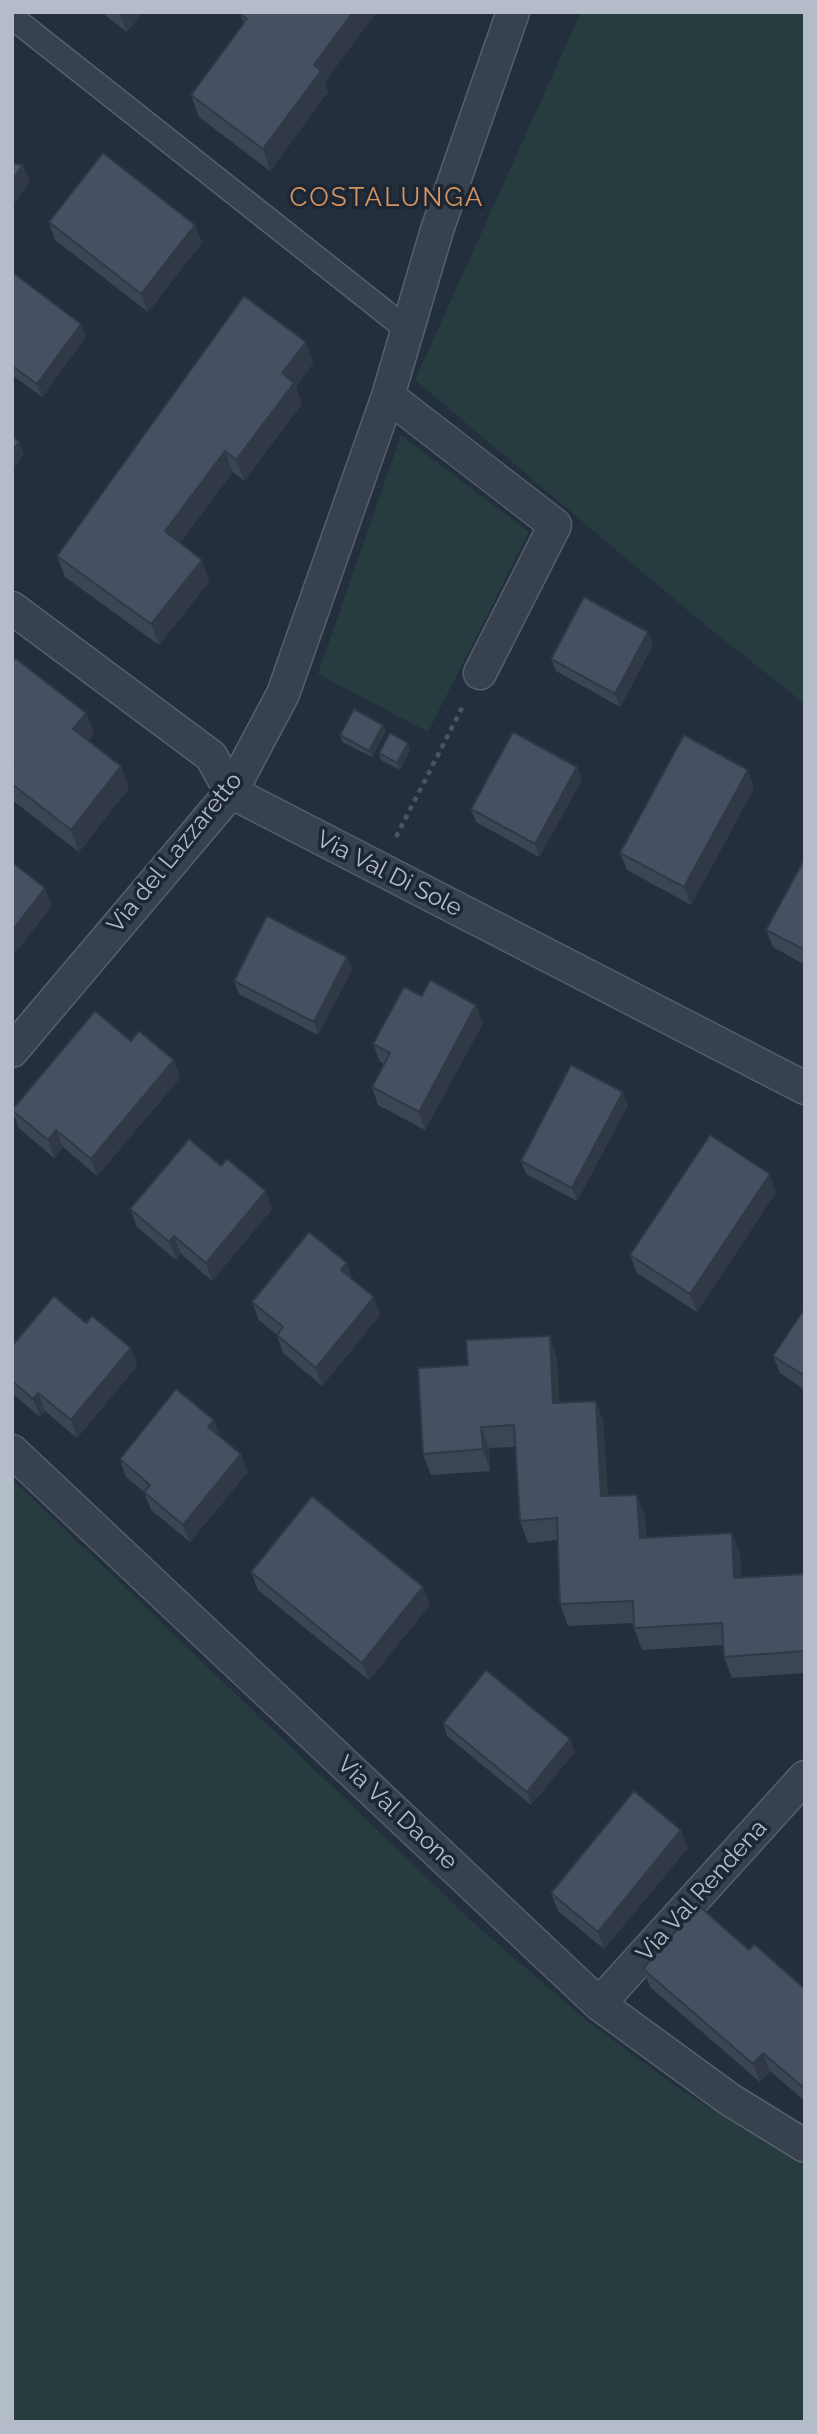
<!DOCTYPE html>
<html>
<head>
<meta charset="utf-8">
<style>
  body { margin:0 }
  #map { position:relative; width:817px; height:2434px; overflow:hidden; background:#242f3e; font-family:Raleway,sans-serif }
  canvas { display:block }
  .frame { position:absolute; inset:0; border:14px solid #b4bcc9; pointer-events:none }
</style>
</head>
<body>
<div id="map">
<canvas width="817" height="2434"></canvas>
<div class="frame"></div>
</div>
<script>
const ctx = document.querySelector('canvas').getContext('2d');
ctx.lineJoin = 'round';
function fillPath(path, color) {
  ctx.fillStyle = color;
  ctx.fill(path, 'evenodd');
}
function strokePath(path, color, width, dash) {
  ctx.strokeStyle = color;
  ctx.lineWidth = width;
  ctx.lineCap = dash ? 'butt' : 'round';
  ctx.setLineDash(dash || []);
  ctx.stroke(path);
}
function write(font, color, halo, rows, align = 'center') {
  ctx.font = font + ' Raleway,sans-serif';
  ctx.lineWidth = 7;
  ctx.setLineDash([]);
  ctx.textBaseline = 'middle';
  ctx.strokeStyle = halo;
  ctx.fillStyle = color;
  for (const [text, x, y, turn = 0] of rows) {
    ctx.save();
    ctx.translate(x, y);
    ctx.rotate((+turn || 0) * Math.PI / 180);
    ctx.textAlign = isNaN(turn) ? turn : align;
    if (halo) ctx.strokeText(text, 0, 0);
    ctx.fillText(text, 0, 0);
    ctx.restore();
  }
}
fillPath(new Path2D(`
  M581 12H805V704L699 620 415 380Z
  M401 435 529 532 428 732 318 674Z
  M12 1479 476 1925 586 2020 678 2088 805 2167V2422H12Z`), '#263c3f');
const pedestrian = new Path2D(`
  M12 17 409 331`);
const minor = new Path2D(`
  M388 396 555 525 480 673
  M12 608 211 756 231 792 805 1088
  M12 1051 231 792 283 694 388 396 437 230 513 12
  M12 1451 599 2004 729 2099 805 2146
  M599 2004 805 1777`);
strokePath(pedestrian, '#565f6c', 26);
strokePath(minor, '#565f6c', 35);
strokePath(new Path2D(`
  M396 837 464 704`), '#44595c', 4.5, [5, 5]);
strokePath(pedestrian, '#38414e', 23);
strokePath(minor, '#38414e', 32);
fillPath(new Path2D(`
  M101 12H143L127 32Z
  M240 14 325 82 328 92 270 171 199 117 191 95 244 24Z
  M49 222 195 225 202 243 148 312 55 240Z
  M12 272 86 337 42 397 12 375Z
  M306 342 313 363 296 387 302 404 244 481 233 472 180 543 202 560 209 582 159 645 65 577 57 556Z
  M653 645 620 707 556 671 551 659Z
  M12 662 86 713 94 734 88 741 121 766 129 788 79 852 12 800Z
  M383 725 386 731 372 757 342 742 340 735Z
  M410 750 400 770 381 760 379 753Z
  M577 767 582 780 539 857 476 822 471 809Z
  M754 788 691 905 627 870 620 853Z
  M805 858V965L773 947 766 930Z
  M352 970 318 1035 239 994 234 981Z
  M476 1005 483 1023 425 1130 378 1105 372 1087 384 1064 380 1062 373 1044Z
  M174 1060 180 1078 97 1176 63 1147 54 1158 19 1128 12 1110Z
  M623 1092 628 1105 577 1201 526 1174 521 1161Z
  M776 1192 697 1312 637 1273 630 1255Z
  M130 1209H272L212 1281 181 1254 176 1260 137 1227Z
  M353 1280 380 1315 322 1386 283 1353 277 1335 259 1320 252 1302Z
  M805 1308V1390L780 1373 773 1356Z
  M86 1323 131 1348 137 1366 77 1438 45 1411 40 1417 12 1393V1346Z
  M557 1358 559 1402 596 1401 603 1422 608 1496 637 1495 645 1516 646 1538 732 1533 740 1555 741 1578 805 1574V1673L732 1678 724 1657 723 1645 642 1650 634 1628V1623L568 1626 560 1604 557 1540 528 1543 520 1521 515 1447 489 1448 490 1471 431 1475 423 1454 468 1365Z
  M214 1420 220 1437 248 1472 190 1542 151 1510 144 1492 126 1477 120 1459Z
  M251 1572 423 1587 430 1605 369 1680 258 1590Z
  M443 1723 575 1752 531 1805 447 1736Z
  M688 1848 604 1949 558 1911 551 1893Z
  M643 1969 805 1989V2101L770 2071 760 2082 650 1987Z`), '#3b4654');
fillPath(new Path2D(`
  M122 12H143L127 32 120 15Z
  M353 12H377L325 82 328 92 270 171 263 149 314 65Z
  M23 165 30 182 12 206V180Z
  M195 225 202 243 148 312 141 294Z
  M81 324 86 337 42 397 37 384Z
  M306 342 313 363 296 387 302 404 244 481 236 460 282 373Z
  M19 442 24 454 12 470V451Z
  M225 451 233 472 173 553 165 531Z
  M202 560 209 582 159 645 151 624Z
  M648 632 653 645 620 707 615 694Z
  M86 713 94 734 81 751 73 729Z
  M383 725 386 731 372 757 369 751Z
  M408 743 410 750 400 770 397 763Z
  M121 766 129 788 79 852 71 830Z
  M577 767 582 780 539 857 535 844Z
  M748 770 754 788 691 905 684 887Z
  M45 888 52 906 12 957V931Z
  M347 957 352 970 318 1035 314 1022Z
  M476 1005 483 1023 425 1130 419 1112Z
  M174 1060 180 1078 97 1176 91 1159Z
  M623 1092 628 1105 577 1201 572 1188Z
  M56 1130 63 1147 54 1158 48 1140Z
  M770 1174 776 1192 697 1312 690 1294Z
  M266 1191 272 1209 212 1281 206 1263Z
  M174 1236 181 1254 176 1260 169 1242Z
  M347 1263 353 1281 341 1270Z
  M374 1297 380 1315 322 1386 316 1368Z
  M550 1336 557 1358 560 1424 553 1403Z
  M131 1348 137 1366 77 1438 71 1420Z
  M38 1393 45 1411 40 1417 33 1399Z
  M596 1401 603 1422 609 1518 601 1496Z
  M214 1420 221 1438 208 1427Z
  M481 1427 489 1448 490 1471 483 1449Z
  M241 1454 248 1472 190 1542 183 1525Z
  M637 1495 645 1516 647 1560 640 1538Z
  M732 1533 740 1555 742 1600 734 1578Z
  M423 1587 430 1605 369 1680 362 1663Z
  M570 1739 575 1752 531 1805 527 1792Z
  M681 1830 688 1848 604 1949 598 1932Z
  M763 2053 770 2071 760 2082 753 2064Z`), '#303945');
const building = new Path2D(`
  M241 12H353L314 65 321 71 263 149 191 95 247 19 240 14Z
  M103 153 195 225 141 294 49 222Z
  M12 163 23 165 12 180Z
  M12 272 81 324 37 384 12 366Z
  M244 296 306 342 282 373 294 383 236 460 225 451 165 531 202 560 151 624 57 556Z
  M12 436 19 442 12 451Z
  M584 597 648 632 615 694 551 659Z
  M15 658 86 713 73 729 121 766 71 830 12 784V764L14 762 12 761V662Z
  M354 709 383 725 369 751 340 735Z
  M513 732 577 767 535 844 471 809Z
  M390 733 408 743 397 763 379 753Z
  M684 735 748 770 684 887 620 853Z
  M805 858V950L766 930Z
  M12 862 45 888 12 931Z
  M267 916 347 957 314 1022 234 981Z
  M430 980 476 1005 419 1112 372 1087 390 1053 373 1044 404 987 422 996Z
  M95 1011 131 1041 139 1031 174 1060 91 1159 56 1130 48 1140 12 1110Z
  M571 1065 623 1092 572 1188 521 1161Z
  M710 1135 770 1174 690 1294 630 1255Z
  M189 1139 221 1166 227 1159 266 1191 206 1263 174 1236 169 1242 130 1209Z
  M309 1232 347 1263 341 1270 374 1297 316 1368 277 1335 283 1327 252 1302Z
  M54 1296 86 1323 92 1316 131 1348 71 1420 38 1393 33 1399 12 1381V1346Z
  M805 1308V1376L773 1356Z
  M550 1336 553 1403 596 1401 601 1496 637 1495 640 1538 732 1533 734 1578 805 1574V1651L724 1657 722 1623 634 1628 633 1601 560 1604 557 1518 520 1521 514 1425 481 1427 483 1449 423 1454 418 1368 468 1365 466 1340Z
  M176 1389 214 1420 208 1427 241 1454 183 1525 144 1492 150 1485 120 1459Z
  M312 1496 423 1587 362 1663 251 1572Z
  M486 1670 570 1739 527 1792 443 1723Z
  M634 1791 681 1830 598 1932 551 1893Z
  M698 1905 749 1950 754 1944 805 1989V2089L763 2053 753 2064 643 1969Z`);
fillPath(building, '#455162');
strokePath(building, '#303945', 2);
write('24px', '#b4bcc9', '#1d2633', [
  ["Via del Lazzaretto",175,853,-51],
  ["Via Val Di Sole",389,874,27],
  ["Via Val Daone",397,1813,43],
  ["Via Val Rendena",702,1891,-48]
]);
ctx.letterSpacing = '2px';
write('26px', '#d59563', '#1d2633', [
  ["COSTALUNGA",387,198]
]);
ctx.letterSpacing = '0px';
</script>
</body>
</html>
